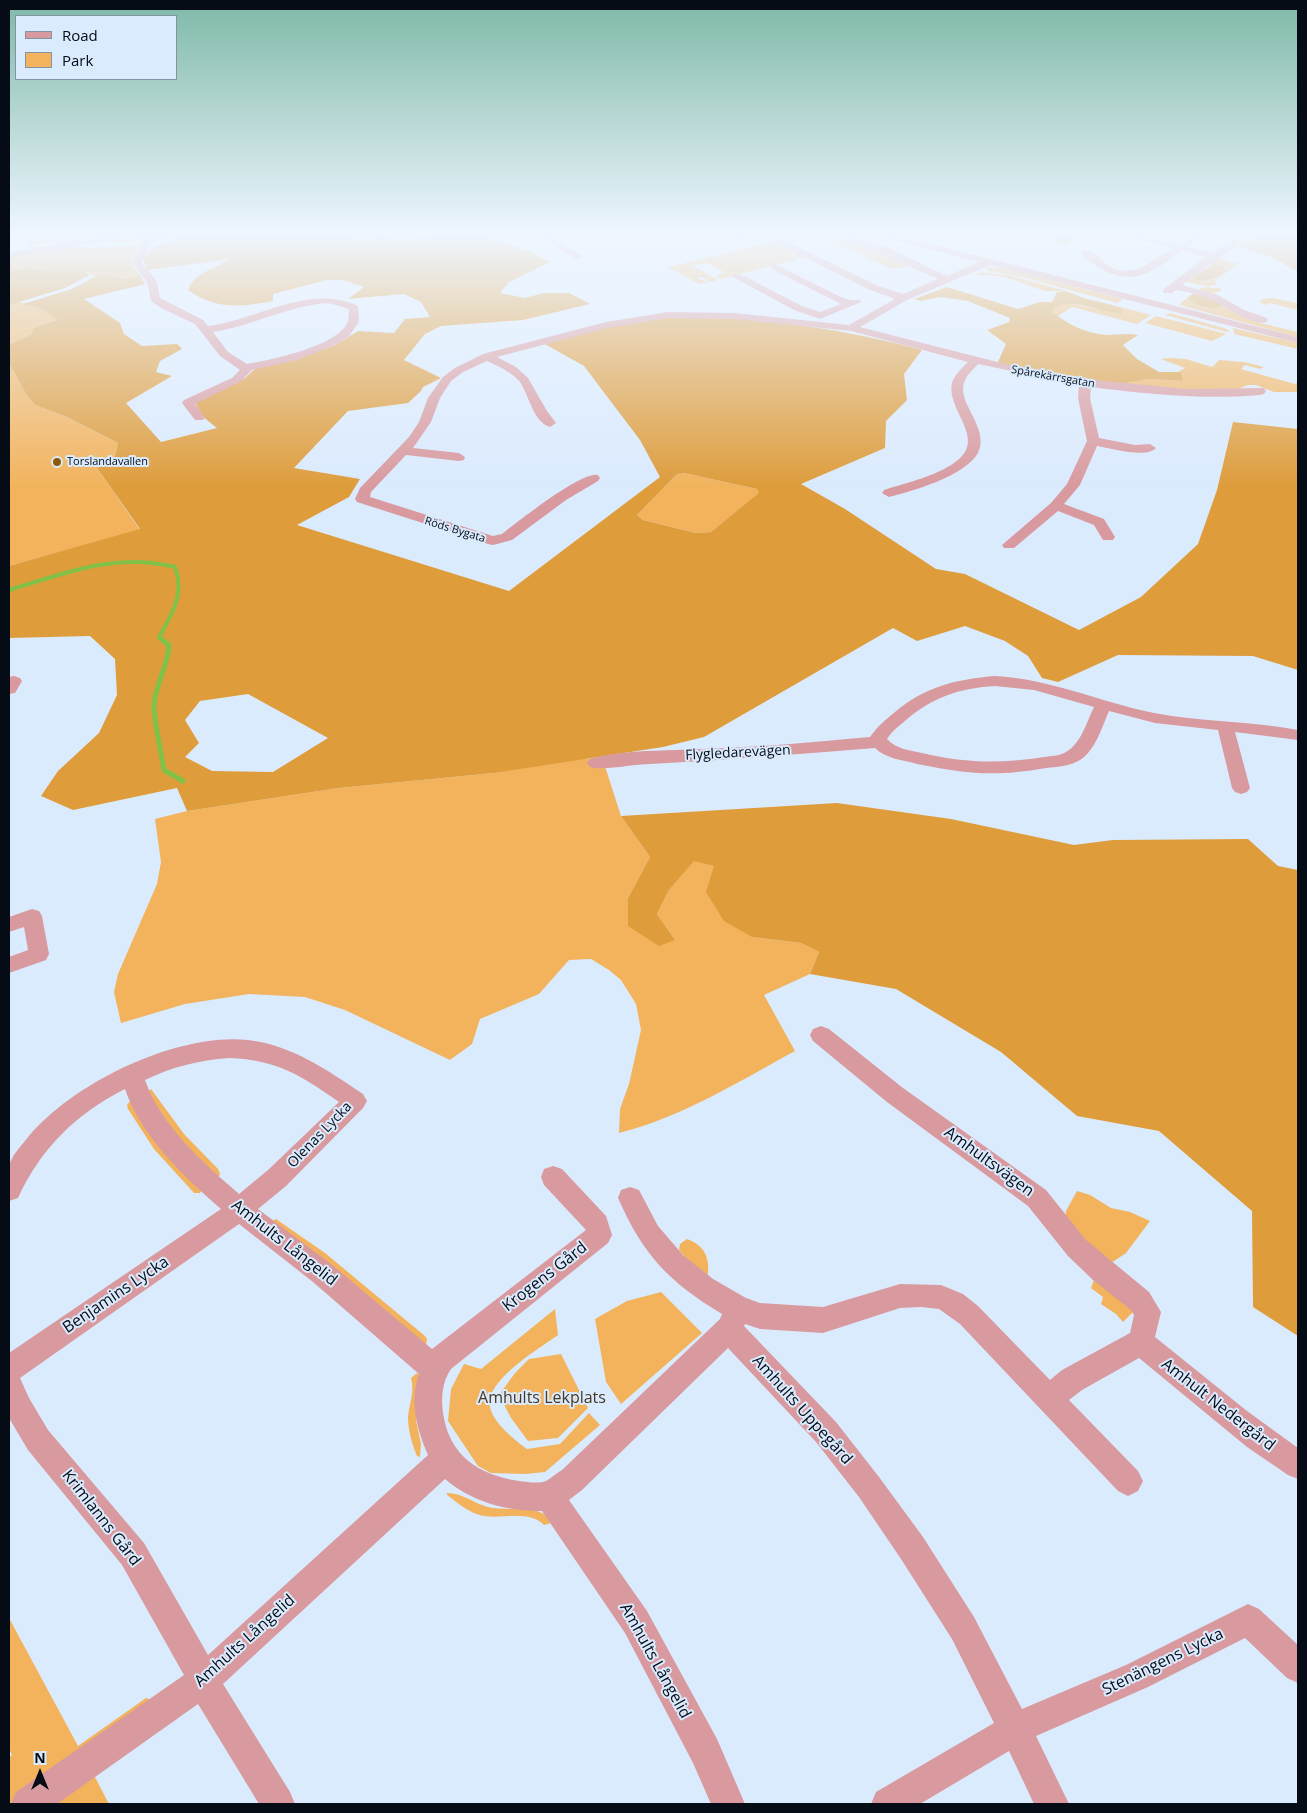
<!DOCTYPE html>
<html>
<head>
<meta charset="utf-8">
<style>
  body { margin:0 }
  #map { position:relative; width:1307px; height:1813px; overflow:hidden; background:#dbebfe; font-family:"Open Sans",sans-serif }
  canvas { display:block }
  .frame { position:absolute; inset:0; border:10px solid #050c16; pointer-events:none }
  .legend { position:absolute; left:15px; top:15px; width:162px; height:65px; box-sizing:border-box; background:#dbebfe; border:1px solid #8592a1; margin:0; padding:6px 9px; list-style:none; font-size:15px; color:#050c16 }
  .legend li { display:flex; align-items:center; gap:10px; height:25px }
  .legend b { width:25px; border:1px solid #8592a1 }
  .north { position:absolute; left:15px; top:1748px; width:50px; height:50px; -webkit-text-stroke:4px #dbebfe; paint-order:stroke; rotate:0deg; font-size:14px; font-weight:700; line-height:20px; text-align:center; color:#050c16 }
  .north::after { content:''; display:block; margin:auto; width:18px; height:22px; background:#050c16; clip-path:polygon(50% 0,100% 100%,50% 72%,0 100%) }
</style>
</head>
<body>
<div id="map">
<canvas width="1307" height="1813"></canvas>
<div class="frame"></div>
<ul class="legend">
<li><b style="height:6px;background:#d89a9f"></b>Road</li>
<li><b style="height:14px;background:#f2b35c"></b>Park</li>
</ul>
<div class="north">N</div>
</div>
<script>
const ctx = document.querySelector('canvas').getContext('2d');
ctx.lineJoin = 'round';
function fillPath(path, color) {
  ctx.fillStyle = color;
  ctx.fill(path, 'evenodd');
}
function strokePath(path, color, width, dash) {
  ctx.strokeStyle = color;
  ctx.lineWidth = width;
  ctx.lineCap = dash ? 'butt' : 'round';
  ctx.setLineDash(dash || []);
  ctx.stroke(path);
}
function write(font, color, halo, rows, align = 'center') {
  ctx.font = font + ' "Open Sans",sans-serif';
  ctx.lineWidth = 4;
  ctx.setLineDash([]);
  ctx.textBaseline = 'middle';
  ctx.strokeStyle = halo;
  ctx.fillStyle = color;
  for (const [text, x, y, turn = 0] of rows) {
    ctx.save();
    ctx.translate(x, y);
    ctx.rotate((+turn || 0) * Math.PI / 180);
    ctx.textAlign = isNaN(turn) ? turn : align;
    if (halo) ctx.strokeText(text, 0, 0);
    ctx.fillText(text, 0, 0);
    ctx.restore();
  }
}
fillPath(new Path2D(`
  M20 234H88L84 237 28 246Z
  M816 234H834L847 238 911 266 892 269Z
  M775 241 807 257 801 259 793 254 789 255 799 259 721 279 715 276 725 273 706 263 693 266 718 280 710 282 701 277 696 278 708 282 699 284 668 267Z
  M139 245 131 262 137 272 144 279 113 283H83L95 276 85 272H54L30 268 9 269V257L78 246 87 248Z
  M1218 258 1230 263 1240 262 1215 281 1216 285 1207 286 1211 288H1220L1222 291 1211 293 1198 290 1201 288 1210 287 1186 282 1194 276C1196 278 1198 280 1201 281 1209 284 1224 275 1226 269L1224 266 1214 264 1209 266Z
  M985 267 1002 268 1123 299 1117 303 1022 277 988 271Z
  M982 272 1012 276 1066 291H1045L1004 277 972 274Z
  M1187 298 1196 305 1216 309 1223 305C1244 321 1273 326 1298 332V337L1179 305Z
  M1272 298 1298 303V310L1269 303 1265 305 1257 300 1262 301 1263 300 1260 299Z
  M19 302 38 307 58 320 44 324 33 329 32 334 9 345V305Z
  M1064 303C1084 305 1101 310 1121 314L1123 311 1120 307 1151 315 1137 324 1072 307 1058 316 1053 312 1054 308Z
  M1170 313 1227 329 1229 331 1227 332 1165 315Z
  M1156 316 1223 333 1226 334 1212 341 1145 323Z
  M1233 328 1298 343V349L1234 334Z
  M1169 358 1186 359 1212 367 1219 360 1244 362 1264 367 1260 369 1245 365 1241 369 1295 384 1298 382V392H1274L1256 385H1248L1236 390 1219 391 1116 385 1149 379 1182 381 1181 372 1179 371 1185 368 1161 359Z
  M9 363 26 394 35 405 67 417 118 443 115 456 97 468 140 530 9 566Z
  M684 473 757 489 760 493 711 532 696 533 643 520 637 515 676 475Z
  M602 757 621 816 650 857 628 898 675 940 657 914 669 890 694 860 714 866 752 937 801 943 819 952 810 974 764 995 795 1051C738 1082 682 1117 619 1133L620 1109 629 1084 641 1030 636 1004 621 980 609 970 591 959 569 960 539 994 480 1019 472 1044 450 1060 345 1010 305 997 249 994 185 1004 121 1023 114 992 118 974 157 884 161 862 155 819 187 811 339 788 494 773 555 762Z
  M151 1089 184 1134 218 1169 220 1174 218 1178C189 1154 167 1123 147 1092Z
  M130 1101 201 1191 200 1193H194L154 1149 128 1109 127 1105Z
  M1077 1191 1090 1195 1111 1208 1130 1212 1150 1221 1126 1253 1108 1265 1065 1218 1066 1211Z
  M276 1219 325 1253 425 1336 427 1339 426 1345 269 1223Z
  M687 1239C704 1245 710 1257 708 1275L688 1260 679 1250 680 1244Z
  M1095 1277 1134 1311 1123 1322 1116 1314 1101 1304 1103 1297 1091 1288Z
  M661 1292 702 1333 621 1404 606 1382 595 1319 627 1301Z
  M555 1309 558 1335C539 1349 485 1380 490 1407 493 1423 515 1440 527 1449L560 1444 589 1413 600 1425 545 1472 525 1474 491 1473 478 1466 448 1421 451 1389 464 1364 481 1369Z
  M561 1354 588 1408 558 1438 528 1441 511 1418 499 1395 515 1373 529 1359Z
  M417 1373 419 1375 416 1420 421 1444 420 1457 417 1456C412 1444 408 1430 408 1417 409 1404 415 1392 411 1378Z
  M447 1493C464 1493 477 1506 493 1508 515 1511 530 1503 550 1518L551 1523 544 1525C530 1510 503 1519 484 1516 470 1514 458 1503 447 1495Z
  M9 1618 78 1746 146 1698 152 1700 83 1754 109 1804H9V1757L12 1755 9 1749Z`), '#f2b35c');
fillPath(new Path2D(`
  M233 234H343L357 239 378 237 409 238 476 234 534 253 550 262 509 282 500 293 525 298 544 293H569L590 304 523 320 441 326 425 334 404 360 441 378 423 387 421 391 408 403 348 411 294 468 360 479 349 497 297 525 509 591 660 477 640 440 584 366 543 343C586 332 629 320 673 317 700 316 727 318 753 320 811 325 866 335 922 350L904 374 907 400 886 421 885 448 801 484 845 509 936 569 965 574 1079 630 1141 597 1198 544 1217 490 1233 422 1298 429V670L1253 656 1118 655 1058 682 1042 678 1028 656 1005 641 965 626 917 641 893 628 704 737 663 747 494 773 339 788 187 811 177 788 73 810 41 796 58 771 99 733 117 695 115 659 90 636 9 638V566L140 529 97 468 115 456 118 443 67 417 35 405 26 394 9 363V345L32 334 33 329 44 324 58 320 38 307 23 304 69 290 98 276 126 279 139 277 146 284 84 299 120 323 124 334 142 346 177 344 182 349 160 361 156 372 172 376 126 403 161 442 217 428 202 416 195 402 245 378 256 368 300 358 335 345 358 331 394 333 405 319 430 317 421 302 404 294 348 299 364 287 343 280H327L273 294V301C242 307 215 310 188 290 194 272 216 269 229 259L148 270 143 259C158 234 207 236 233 234ZM684 473 757 489 759 493 711 532 696 533 643 520 637 515 676 475ZM248 694 328 738 273 772 212 771 185 757 199 743 185 720 200 701Z
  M1043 234H1083L1066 246Z
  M1256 234H1298V272L1274 258 1238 247Z
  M1214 264 1224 266 1226 271C1217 278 1206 284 1195 279L1194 276Z
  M30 268 54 272H85L90 275 65 288 9 305V269Z
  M947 287 1018 309 1040 302H1052L1057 292 1066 291 1084 298 1120 307 1123 311 1121 314C1113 312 1104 312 1097 309 1082 304 1069 301 1054 308L1053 312C1068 325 1086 333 1106 335 1118 335 1124 333 1138 335L1123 345 1137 359 1159 372H1181L1183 381 1149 379 1116 385 1066 378 997 364 1006 344 987 330 1009 322 1010 318 968 301 940 297 921 301 914 299Z
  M1194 293 1202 295 1223 305 1216 309 1196 305 1187 298Z
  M837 803 951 819 1074 845 1113 840 1248 839 1278 866 1298 870V1336L1253 1307 1252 1211 1159 1131 1077 1116 1001 1052 896 989 810 974 819 952 801 943 752 937 724 921 706 892 714 866 694 861 669 890 657 914 675 940 659 946 628 926V898L650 857 621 816Z`), '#de9c3b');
strokePath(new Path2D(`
  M9 590C66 573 115 552 175 567 185 593 172 615 159 637L162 639`), '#80c147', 4);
strokePath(new Path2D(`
  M160 638 169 645C169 664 155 684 154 705 154 723 161 751 164 770L183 781`), '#80c147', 5);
fillPath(new Path2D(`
  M164 234H202L197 237 152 241 142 262 157 282 160 298 203 320 208 326C258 320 308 283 358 306L359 322 349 336 335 345 297 360 252 370 240 382 195 404 205 417 203 420H195L182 403 184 400 232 378 240 370 220 356 195 324 161 308 151 301 147 282 132 262 142 241 123 243 104 241 9 258V252L104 235 123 237ZM329 303 349 309C348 313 349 318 348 321 340 346 270 360 247 364L228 352 213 332C253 326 289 305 329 303Z
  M536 234H547L582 256 580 258H574Z
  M725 234H738L744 236 769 234 767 236 743 242Z
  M835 234C868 233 916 262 947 276L979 262 877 236 875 234H891L1298 337V343L990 265 907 300 860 327 1005 364 1083 379 1187 389 1264 388 1266 391 1264 394 1260 395C1204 400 1146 394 1091 387L1090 398 1099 438 1135 445 1150 444 1156 448C1146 459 1111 448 1097 446L1080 485 1064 504 1104 519 1115 537 1113 540H1103L1094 525 1058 511 1014 548H1004L1002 545 1051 503 1067 484 1087 441 1078 398 1079 385 978 364C973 370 966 375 964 383 960 397 971 410 976 423 980 432 983 443 978 453 965 476 913 491 889 497L882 493 884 490C908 482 939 476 959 459 985 437 946 409 952 383 954 375 962 368 968 362L851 331 734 319 668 318 607 328 497 357 516 367 528 378 547 411 556 423 550 427C533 422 529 395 520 382 512 372 498 366 487 361L463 372 451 381 440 398 431 422 413 448 459 453 465 457 464 460 459 461 406 455 371 492 370 497 493 536 502 534C518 522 581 471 598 475L600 478 598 481 566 500 512 540 493 545 488 544 357 502 355 499 360 488 409 437 419 422 428 398 443 377 455 368 483 354 606 322 668 312 734 313 849 325 895 299 868 289 774 242V238H780L876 285 903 294 938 279Z
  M1138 234 1180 244 1195 234H1206L1188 247 1212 253 1242 234H1253L1182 285 1216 294 1244 310 1267 318 1268 320 1267 322C1249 326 1224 304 1208 298 1198 294 1187 292 1176 290L1172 293H1164L1163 291 1164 289 1206 257 1182 251C1170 259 1157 270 1144 274 1120 283 1097 269 1080 253L1082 251C1095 248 1101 263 1112 268 1120 272 1130 271 1139 269L1173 248 1135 239V235Z
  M775 264 841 297 851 300H860L861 302 820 319 794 310 731 276 732 274H740L802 306 820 312 841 304 771 269V265Z
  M14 676 20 678 22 681 15 693 9 694V677Z
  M995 676C1051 679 1100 702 1154 713 1202 722 1250 721 1298 730V740L1235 732 1250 788 1247 792 1241 794 1235 792 1232 788 1218 730 1155 723 1109 711C1102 727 1095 751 1080 760 1070 766 1057 767 1046 768 995 777 968 774 917 764 903 760 886 759 875 748 800 754 725 760 650 764 633 764 605 771 590 767L587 763 590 759C626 749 666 751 703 749 759 747 815 742 870 737 877 727 885 720 895 712 924 687 957 679 995 676ZM995 686 1034 690 1094 707C1087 721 1081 744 1066 752 1060 756 1051 756 1044 757 1001 764 964 763 922 753 909 750 896 749 887 739 892 731 899 726 906 720 933 697 960 688 995 686Z
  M32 909 39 911 42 916 49 954 46 960 9 973V957L28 950 24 927 9 932V917Z
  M821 1026 829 1029 903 1088 1046 1190 1086 1240 1149 1292 1161 1312 1155 1337 1247 1411 1298 1448V1479L1288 1475 1247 1447 1139 1358 1082 1390 1069 1400 1138 1471 1143 1481 1138 1491 1128 1496 1118 1491 960 1324 939 1309 921 1307 900 1308 823 1333 760 1329 745 1324 744 1326 836 1422 879 1477 923 1537 974 1617 1022 1709 1126 1665 1248 1604 1259 1609 1298 1645V1683L1287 1678 1245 1638 1148 1687 1036 1736 1069 1804H1034L1009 1751 920 1804H871L876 1792 994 1723 952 1639 901 1559 859 1497 816 1442 728 1348 582 1490 569 1500 647 1611 717 1739 745 1804H711L693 1763 625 1633 542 1511C506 1511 472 1502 445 1479L223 1684 290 1792 295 1804H259L198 1704 57 1804H11L16 1792 184 1675 122 1565 28 1450 9 1418V1353L221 1209C185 1178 140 1135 125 1089 76 1114 41 1148 18 1198L9 1201C9 1190 7 1177 9 1167 10 1158 19 1148 25 1141 68 1085 176 1032 248 1040 292 1045 327 1070 363 1094L367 1101 363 1108 286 1186 258 1209 331 1264 432 1349 586 1230 544 1185 541 1177 544 1169 553 1166 562 1169 606 1216 612 1235 608 1243 451 1369C442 1382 441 1397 443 1413 449 1455 478 1475 519 1481 527 1482 539 1484 546 1481 551 1478 557 1473 562 1470L720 1319 722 1314C669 1282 643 1255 618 1198L621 1190 630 1187 639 1190 658 1226 683 1255 713 1279 746 1298 760 1303 823 1307 900 1284 941 1285 963 1294 978 1306 1050 1380 1062 1370 1130 1333 1134 1315 1131 1310 1093 1280 1068 1256 1028 1206 887 1102 813 1041 810 1035 813 1029ZM229 1058C278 1060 300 1075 339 1102L268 1170 239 1194C203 1163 161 1126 145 1080 172 1067 199 1060 229 1058ZM239 1224 313 1282 419 1374C409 1402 417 1429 428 1455L208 1655 144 1543 48 1430 29 1398 20 1378Z`), '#d89a9f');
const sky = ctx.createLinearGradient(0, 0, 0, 488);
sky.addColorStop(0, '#7eb9a8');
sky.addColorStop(0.48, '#eff6ff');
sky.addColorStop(1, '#eff6ff00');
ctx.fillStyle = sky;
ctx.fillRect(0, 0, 1307, 488);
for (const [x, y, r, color] of [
  [57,462,5,"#8c5c05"]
]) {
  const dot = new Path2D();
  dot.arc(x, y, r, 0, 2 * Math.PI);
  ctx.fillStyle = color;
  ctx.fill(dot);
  strokePath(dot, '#dbebfe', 2);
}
write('11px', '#050c16', '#dbebfe', [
  ["Spårekärrsgatan",1053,377,10],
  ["Röds Bygata",455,530,17]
]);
write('11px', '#050c16', '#dbebfe', [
  ["Torslandavallen",67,462]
], 'left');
write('14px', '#050c16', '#dbebfe', [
  ["Flygledarevägen",738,753,-3],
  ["Olenas Lycka",320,1135,-46]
]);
write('16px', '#050c16', '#dbebfe', [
  ["Amhultsvägen",989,1162,36],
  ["Amhults Långelid",284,1243,38],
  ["Krogens Gård",545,1277,-38],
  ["Benjamins Lycka",116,1295,-34],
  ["Amhult Nedergård",1218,1405,38],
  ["Amhults Uppegård",802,1410,48],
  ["Krimlanns Gård",101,1518,52],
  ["Amhults Långelid",245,1641,-42],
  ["Amhults Långelid",655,1661,61],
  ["Stenängens Lycka",1163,1662,-26]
]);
write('16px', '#473723', '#dbebfe', [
  ["Amhults Lekplats",542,1398]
]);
</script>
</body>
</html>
